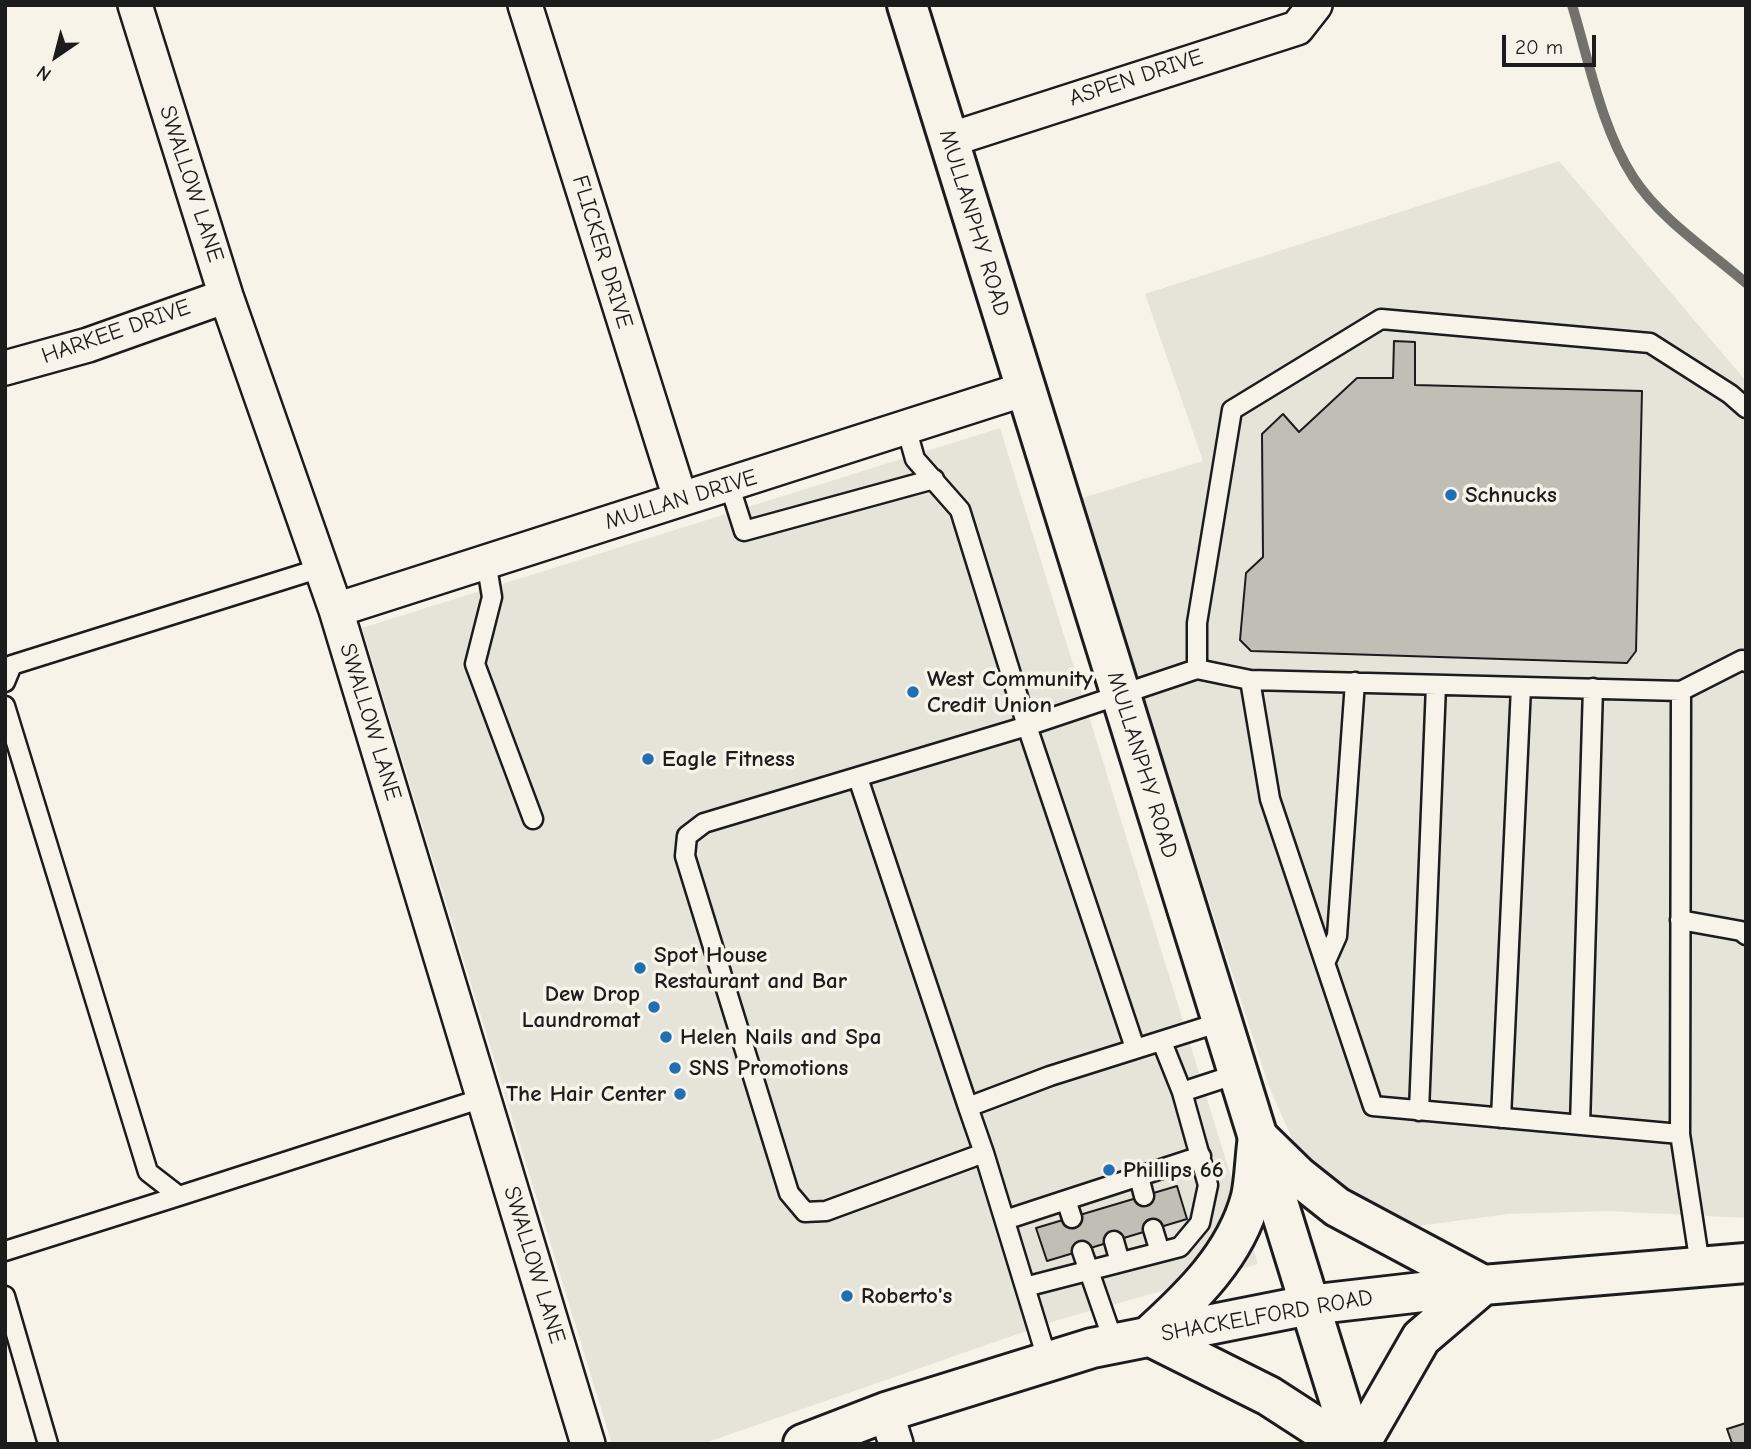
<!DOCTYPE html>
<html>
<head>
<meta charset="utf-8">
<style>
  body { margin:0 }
  #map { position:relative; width:1751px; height:1449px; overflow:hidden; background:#f7f3e8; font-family:"Comic Neue",sans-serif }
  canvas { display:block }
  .frame { position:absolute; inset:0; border:7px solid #1c1c1c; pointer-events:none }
  .north { position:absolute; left:21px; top:21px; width:70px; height:70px; -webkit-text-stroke:5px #f7f3e8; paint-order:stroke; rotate:215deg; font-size:19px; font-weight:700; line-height:28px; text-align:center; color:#1c1c1c }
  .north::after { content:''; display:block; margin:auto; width:24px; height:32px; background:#1c1c1c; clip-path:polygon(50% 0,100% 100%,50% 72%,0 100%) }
  .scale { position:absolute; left:1502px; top:35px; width:94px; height:32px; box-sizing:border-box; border:4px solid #1c1c1c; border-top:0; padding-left:9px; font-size:21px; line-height:24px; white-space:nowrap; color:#1c1c1c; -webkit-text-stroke:5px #f7f3e8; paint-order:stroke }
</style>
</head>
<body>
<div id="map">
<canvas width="1751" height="1449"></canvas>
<div class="frame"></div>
<div class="north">N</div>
<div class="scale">20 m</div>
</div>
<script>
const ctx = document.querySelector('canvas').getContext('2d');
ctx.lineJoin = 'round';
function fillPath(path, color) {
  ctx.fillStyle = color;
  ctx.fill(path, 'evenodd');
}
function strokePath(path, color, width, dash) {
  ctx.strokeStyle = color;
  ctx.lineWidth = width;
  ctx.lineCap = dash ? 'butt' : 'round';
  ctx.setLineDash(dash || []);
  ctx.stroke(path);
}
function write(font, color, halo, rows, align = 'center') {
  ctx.font = font + ' "Comic Neue",sans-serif';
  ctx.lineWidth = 7;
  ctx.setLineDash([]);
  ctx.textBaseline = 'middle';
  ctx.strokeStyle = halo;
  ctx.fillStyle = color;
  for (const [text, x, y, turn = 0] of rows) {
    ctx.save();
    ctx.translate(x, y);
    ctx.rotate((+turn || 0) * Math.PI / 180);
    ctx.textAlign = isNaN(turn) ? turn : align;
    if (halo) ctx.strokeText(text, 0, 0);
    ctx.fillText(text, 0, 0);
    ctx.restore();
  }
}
fillPath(new Path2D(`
  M1559 161 1746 381V1218L1607 1211 1508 1214 1418 1226 1372 1222 1305 1167 1269 1087 1079 499 1203 461 1145 294Z
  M1000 428 1258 1264 1058 1320 702 1444H612L362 628Z`), '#e6e3d9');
strokePath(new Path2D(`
  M1572 5C1589 61 1601 127 1633 177 1660 219 1708 250 1746 283`), '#72716c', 10);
const building = new Path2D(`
  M1394 341 1415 342V385L1642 391 1636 651 1627 663 1251 651 1240 640 1246 573 1263 557 1262 434 1283 414 1299 432 1357 378H1393Z
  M1177 1186 1187 1219 1047 1261 1036 1228Z
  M1746 1423V1444H1728L1732 1443 1727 1429Z`);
fillPath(building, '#c0beb5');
strokePath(building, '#1c1c1c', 2);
const service = new Path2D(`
  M906 427 915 459 960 510 1027 726 1135 1048
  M729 484 744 531 934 479
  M486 561 492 597 475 664 533 819
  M1197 669V623L1232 410 1381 319 1650 343 1730 394 1746 408
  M1250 680 1270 799 1373 1106 1680 1134 1700 1265
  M5 682 12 665 321 568
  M1681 691 1742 660 1746 662
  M5 706 148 1172 179 1196 483 1098
  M858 778 968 1107
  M1680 920 1741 931 1746 935
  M1325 963 1337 936 1355 682
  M1182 1092 1237 1074
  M1419 1111 1436 685
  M1501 1118 1521 687
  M1580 1125 1593 688
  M984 1153 968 1107 1050 1076 1221 1022
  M1139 1177 1144 1196
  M1066 1200 1201 1156
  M1005 1220 1066 1200 1072 1218
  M1153 1229 1160 1252
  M1114 1241 1120 1262
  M5 1251 179 1196
  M1082 1251 1114 1343
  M1025 1287 1180 1247 1200 1223 1208 1185 1182 1092 1162 1042
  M5 1296 48 1444
  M1048 1362 984 1153 826 1211 805 1212 789 1193 685 856 687 836 704 823 1027 726 1197 669 1250 680 1681 691 1680 1134`);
const minor = new Path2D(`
  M135 5 226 296 336 610 588 1444
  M525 5 680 498
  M949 140 1297 28 1315 5
  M5 368 88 345 226 296
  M336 610 1025 389
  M886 1412 896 1444`);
const tertiary = new Path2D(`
  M907 5 1353 1444`);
const primary = new Path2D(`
  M1258 1137 1298 1176 1337 1207 1483 1285
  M1149 1336C1191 1298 1236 1255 1251 1197 1255 1178 1255 1157 1258 1137
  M1149 1336 1269 1396 1343 1444
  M803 1444 886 1412 1092 1348 1309 1305 1483 1285 1746 1263
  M1360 1444 1421 1338 1483 1285`);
strokePath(service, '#1c1c1c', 23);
strokePath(minor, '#1c1c1c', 38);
strokePath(tertiary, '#1c1c1c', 44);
strokePath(primary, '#1c1c1c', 44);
strokePath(service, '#f7f3e8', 18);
strokePath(minor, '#f7f3e8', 33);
strokePath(tertiary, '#f7f3e8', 38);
strokePath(primary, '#f7f3e8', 38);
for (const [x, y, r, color] of [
  [1451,495,7,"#1f6fb2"],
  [913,692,7,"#1f6fb2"],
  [648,759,7,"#1f6fb2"],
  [640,968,7,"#1f6fb2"],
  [654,1007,7,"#1f6fb2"],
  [666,1037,7,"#1f6fb2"],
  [675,1068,7,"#1f6fb2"],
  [680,1094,7,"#1f6fb2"],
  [1109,1170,7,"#1f6fb2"],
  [847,1296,7,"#1f6fb2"]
]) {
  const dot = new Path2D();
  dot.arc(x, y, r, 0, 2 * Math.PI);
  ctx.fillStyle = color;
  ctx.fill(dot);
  strokePath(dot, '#f7f3e8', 2.5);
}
write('23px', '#1c1c1c', '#f7f3e8', [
  ["ASPEN DRIVE",1136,78,-18],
  ["SWALLOW LANE",191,184,72],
  ["MULLANPHY ROAD",974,223,73],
  ["FLICKER DRIVE",602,252,73],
  ["HARKEE DRIVE",116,332,-19],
  ["MULLAN DRIVE",681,500,-17],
  ["SWALLOW LANE",370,722,73],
  ["MULLANPHY ROAD",1142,765,73],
  ["SWALLOW LANE",534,1265,73],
  ["SHACKELFORD ROAD",1267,1316,-10]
]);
write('bold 23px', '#1c1c1c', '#f7f3e8', [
  ["Schnucks",1465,495],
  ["West Community",927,679],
  ["Credit Union",927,705],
  ["Eagle Fitness",662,759],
  ["Spot House",654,955],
  ["Restaurant and Bar",654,981],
  ["Dew Drop",640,994,"right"],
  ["Laundromat",640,1020,"right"],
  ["Helen Nails and Spa",680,1037],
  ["SNS Promotions",689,1068],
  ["The Hair Center",666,1094,"right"],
  ["Phillips 66",1123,1170],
  ["Roberto's",861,1296]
], 'left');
</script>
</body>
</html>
